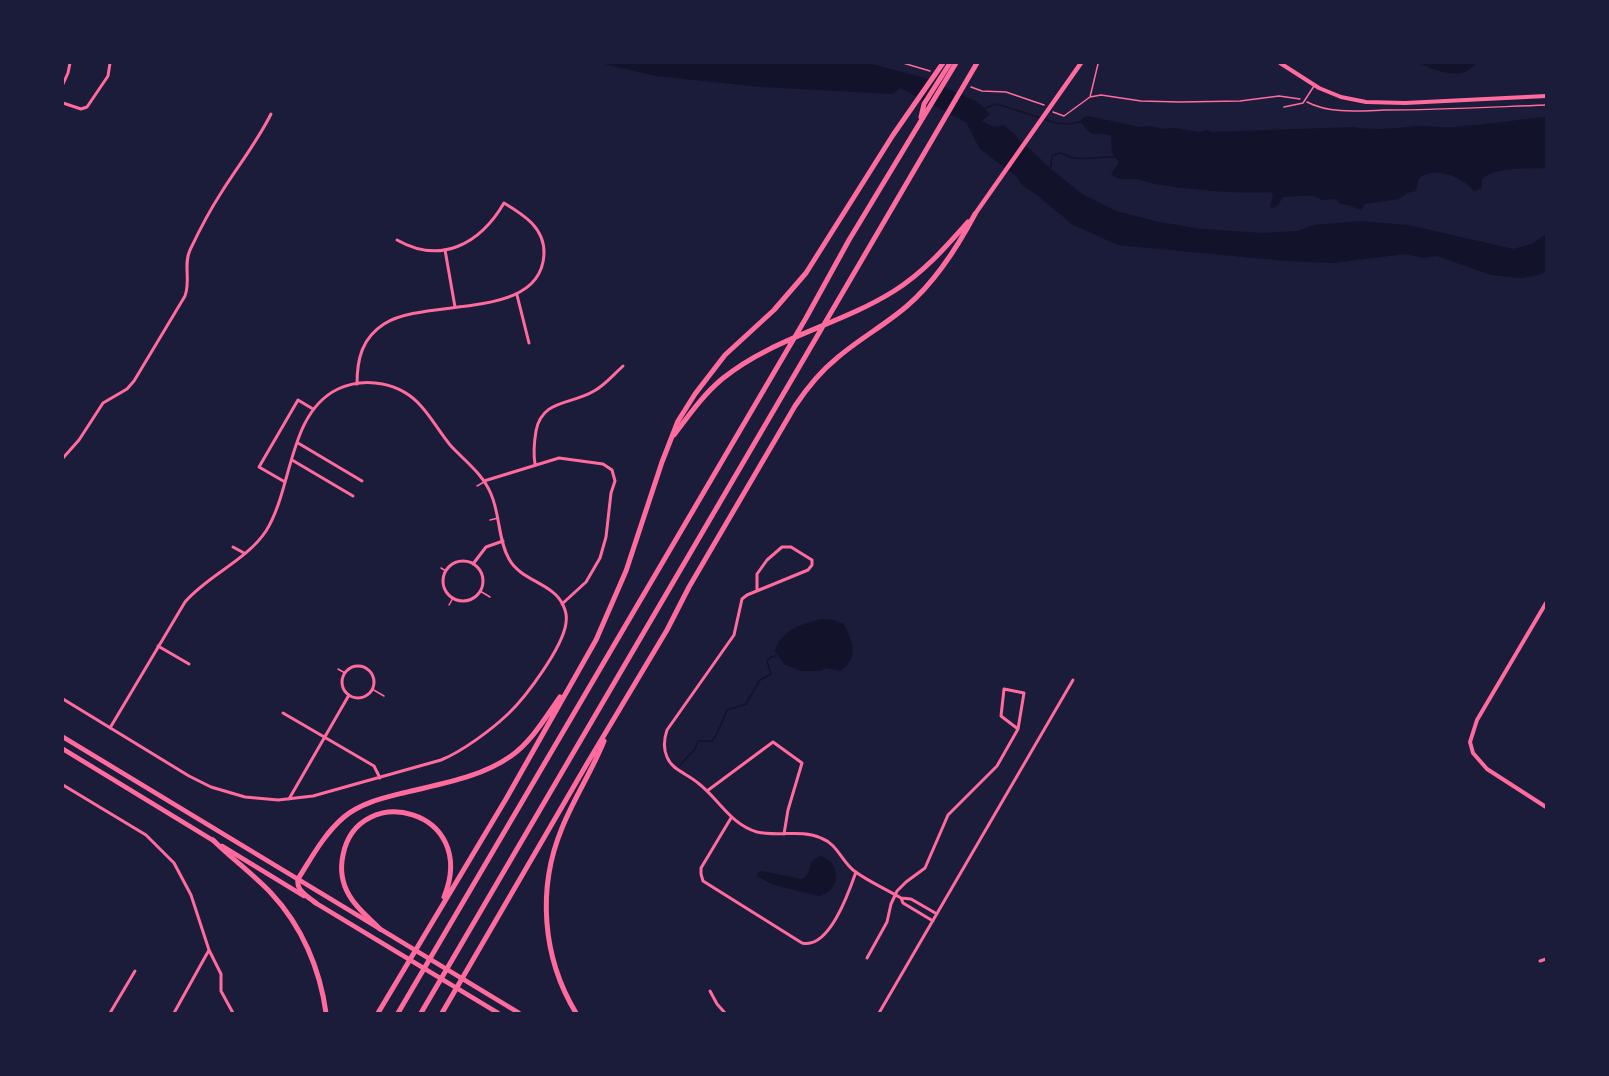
<!DOCTYPE html>
<html>
<head>
<meta charset="utf-8">
<style>
  body { margin:0 }
  #map { position:relative; width:1609px; height:1076px; overflow:hidden; background:#1b1b3a; font-family:Figtree,sans-serif }
  canvas { display:block }
  .frame { position:absolute; inset:0; border:64px solid #1b1b3a; pointer-events:none }
</style>
</head>
<body>
<div id="map">
<canvas width="1609" height="1076"></canvas>
<div class="frame"></div>
</div>
<script>
const ctx = document.querySelector('canvas').getContext('2d');
ctx.lineJoin = 'round';
function fillPath(path, color) {
  ctx.fillStyle = color;
  ctx.fill(path, 'evenodd');
}
function strokePath(path, color, width, dash) {
  ctx.strokeStyle = color;
  ctx.lineWidth = width;
  ctx.lineCap = dash ? 'butt' : 'round';
  ctx.setLineDash(dash || []);
  ctx.stroke(path);
}
fillPath(new Path2D(`
  M600 63H868L925 78 977 102 990 114 982 121 994 127 1004 125 1051 169 1082 194 1116 211 1159 222 1203 229 1262 233 1297 231 1314 225 1360 221 1408 225 1513 249 1532 244 1546 234V271L1539 275 1521 278 1491 275 1437 256 1424 258 1405 254 1333 263 1285 261 1118 245 1073 225 1038 196 1021 184 1017 177 980 149 966 122 900 88 893 94 761 87 656 76Z
  M1419 63H1477C1474 66 1469 70 1465 72 1453 77 1430 69 1419 63Z
  M1088 116 1140 127 1151 126 1164 129 1174 128 1200 132 1207 130 1211 132 1355 127C1370 131 1399 128 1415 126 1427 125 1440 128 1453 127 1483 125 1515 120 1546 117V168C1527 169 1498 166 1482 179V188L1474 191C1465 178 1436 166 1421 177 1417 180 1417 186 1416 191L1407 193 1399 199 1365 204 1361 210 1348 205 1340 204 1336 199 1322 200C1312 192 1296 197 1283 197L1278 205 1273 208 1270 207 1273 196 1271 192C1232 194 1193 190 1155 184 1149 183 1143 180 1137 179 1127 179 1119 181 1111 174L1119 162 1112 153 1111 136C1105 133 1103 135 1096 134 1088 134 1085 126 1080 122L1082 118Z
  M823 619 834 620 844 624C853 642 859 658 840 671L826 668 820 671H801L784 664 775 651C780 630 804 623 823 619Z
  M820 856C843 863 840 891 819 896L774 885 757 876 758 873 762 871 801 879C808 877 810 868 812 861Z`), '#12122b');
strokePath(new Path2D(`
  M983 109 997 104 1056 123 1068 124 1080 122
  M1050 170 1052 156C1062 149 1065 157 1075 158 1089 160 1101 156 1115 157
  M680 765 695 749 698 741H712C720 732 722 720 727 710L746 704 760 680 771 674 767 661 771 657 776 656`), '#12122b', 1.5);
strokePath(new Path2D(`
  M903 63 930 71
  M971 87 982 91 1006 92 1044 105
  M1090 97 1098 64
  M1307 102C1330 114 1359 111 1384 110 1438 110 1492 107 1546 105
  M1053 112 1064 116 1090 97 1101 95 1141 101 1180 102 1240 101 1279 96 1300 99`), '#ff6b9d', 1.5);
strokePath(new Path2D(`
  M1284 107 1303 103 1314 86
  M477 486 484 482
  M490 520 498 518
  M441 568 446 571
  M480 591 490 597
  M449 605 453 598
  M338 669 345 673
  M372 689 384 696`), '#ff6b9d', 1.5);
strokePath(new Path2D(`
  M63 84 68 73 70 63
  M63 103 81 109 87 107 108 76 110 63
  M445 250 455 307
  M517 295 529 343
  M357 384C357 359 362 338 384 324 425 297 541 322 544 254 545 228 524 215 504 203 480 244 441 265 397 240
  M298 443 362 481
  M63 458 79 440 103 403 127 389 134 381 185 296C191 280 183 265 190 250 199 231 210 210 221 193 238 166 257 142 271 114
  M292 460 353 496
  M535 464C533 452 534 443 536 431 542 399 571 405 594 391 605 385 614 374 623 366
  M484 481 559 458 603 464 612 470 615 481 611 493 606 537 600 558 586 582 562 604
  M285 482 259 467 298 400 313 409
  M233 547 244 553
  M443 581a20 20 0 1 1 40 0a20 20 0 1 1-40 0Z
  M473 564 486 547 503 541
  M757 590V574L767 560 782 547H791L812 560V565L808 570 747 595 742 599 734 635 667 730C664 739 663 748 667 757 672 770 688 774 698 783 719 799 730 824 757 832 778 837 801 829 821 838 837 844 841 860 853 870 867 881 886 889 901 898L903 903 933 921
  M158 646 189 664
  M342 682a16 16 0 1 1 32 0a16 16 0 1 1-32 0Z
  M1004 689 1024 693 1018 729 1001 716Z
  M63 699 189 776 211 787 245 797 278 800 313 796 441 760C463 751 491 730 508 714 526 697 563 647 566 623 567 617 566 611 563 605 553 583 521 581 509 559 498 540 500 514 491 494 483 474 465 461 451 446 440 433 432 418 421 406 401 383 366 376 338 389 288 413 293 488 266 531 246 561 208 575 185 602L110 728
  M283 713 374 766 380 778
  M63 785 146 835 174 863 191 895 209 950 221 974V991L233 1013
  M707 791 773 742 802 763 788 810 784 834
  M289 799 349 695
  M731 818 701 868V874L703 881 802 943C829 950 849 892 856 872
  M901 898 911 899 937 914
  M867 958 887 922 891 904 897 891 906 882 925 868 948 815 997 766 1018 729
  M1540 961 1546 959
  M710 991 717 1004 725 1013
  M110 1013 135 971
  M174 1013 209 950
  M879 1013 1073 680`), '#ff6b9d', 3);
strokePath(new Path2D(`
  M1546 603 1477 720 1470 742 1473 753 1487 769 1546 807`), '#ff6b9d', 4);
strokePath(new Path2D(`
  M1280 63 1319 88 1341 97 1366 102 1405 103 1546 96`), '#ff6b9d', 4);
strokePath(new Path2D(`
  M975 214 1081 63
  M63 737 519 1013
  M63 749 214 841
  M222 846 304 896
  M314 902 498 1013`), '#ff6b9d', 4.5);
strokePath(new Path2D(`
  M921 117 924 104 950 63
  M674 435C689 415 703 395 722 379 772 338 840 325 894 291 923 273 945 248 968 222
  M213 840C231 858 253 874 271 893 302 926 320 969 326 1013
  M316 903C307 896 296 891 298 879 312 857 324 834 344 817 361 803 383 798 403 793 439 784 480 778 511 756 532 741 545 718 560 697
  M380 929C369 918 356 908 349 895 342 883 340 869 343 855 358 780 480 809 444 897
  M378 1013 506 799 596 640 626 571 662 462 678 421 695 394 725 355 774 310 806 273 893 135 943 63
  M398 1013 806 318 849 240 956 63
  M421 1013 977 63
  M442 1013 588 762 667 630 689 587 795 406C807 388 821 371 837 358 859 339 885 325 907 306 936 281 957 248 975 214
  M576 1013C542 957 537 888 562 828 574 798 592 771 604 741`), '#ff6b9d', 5);
</script>
</body>
</html>
